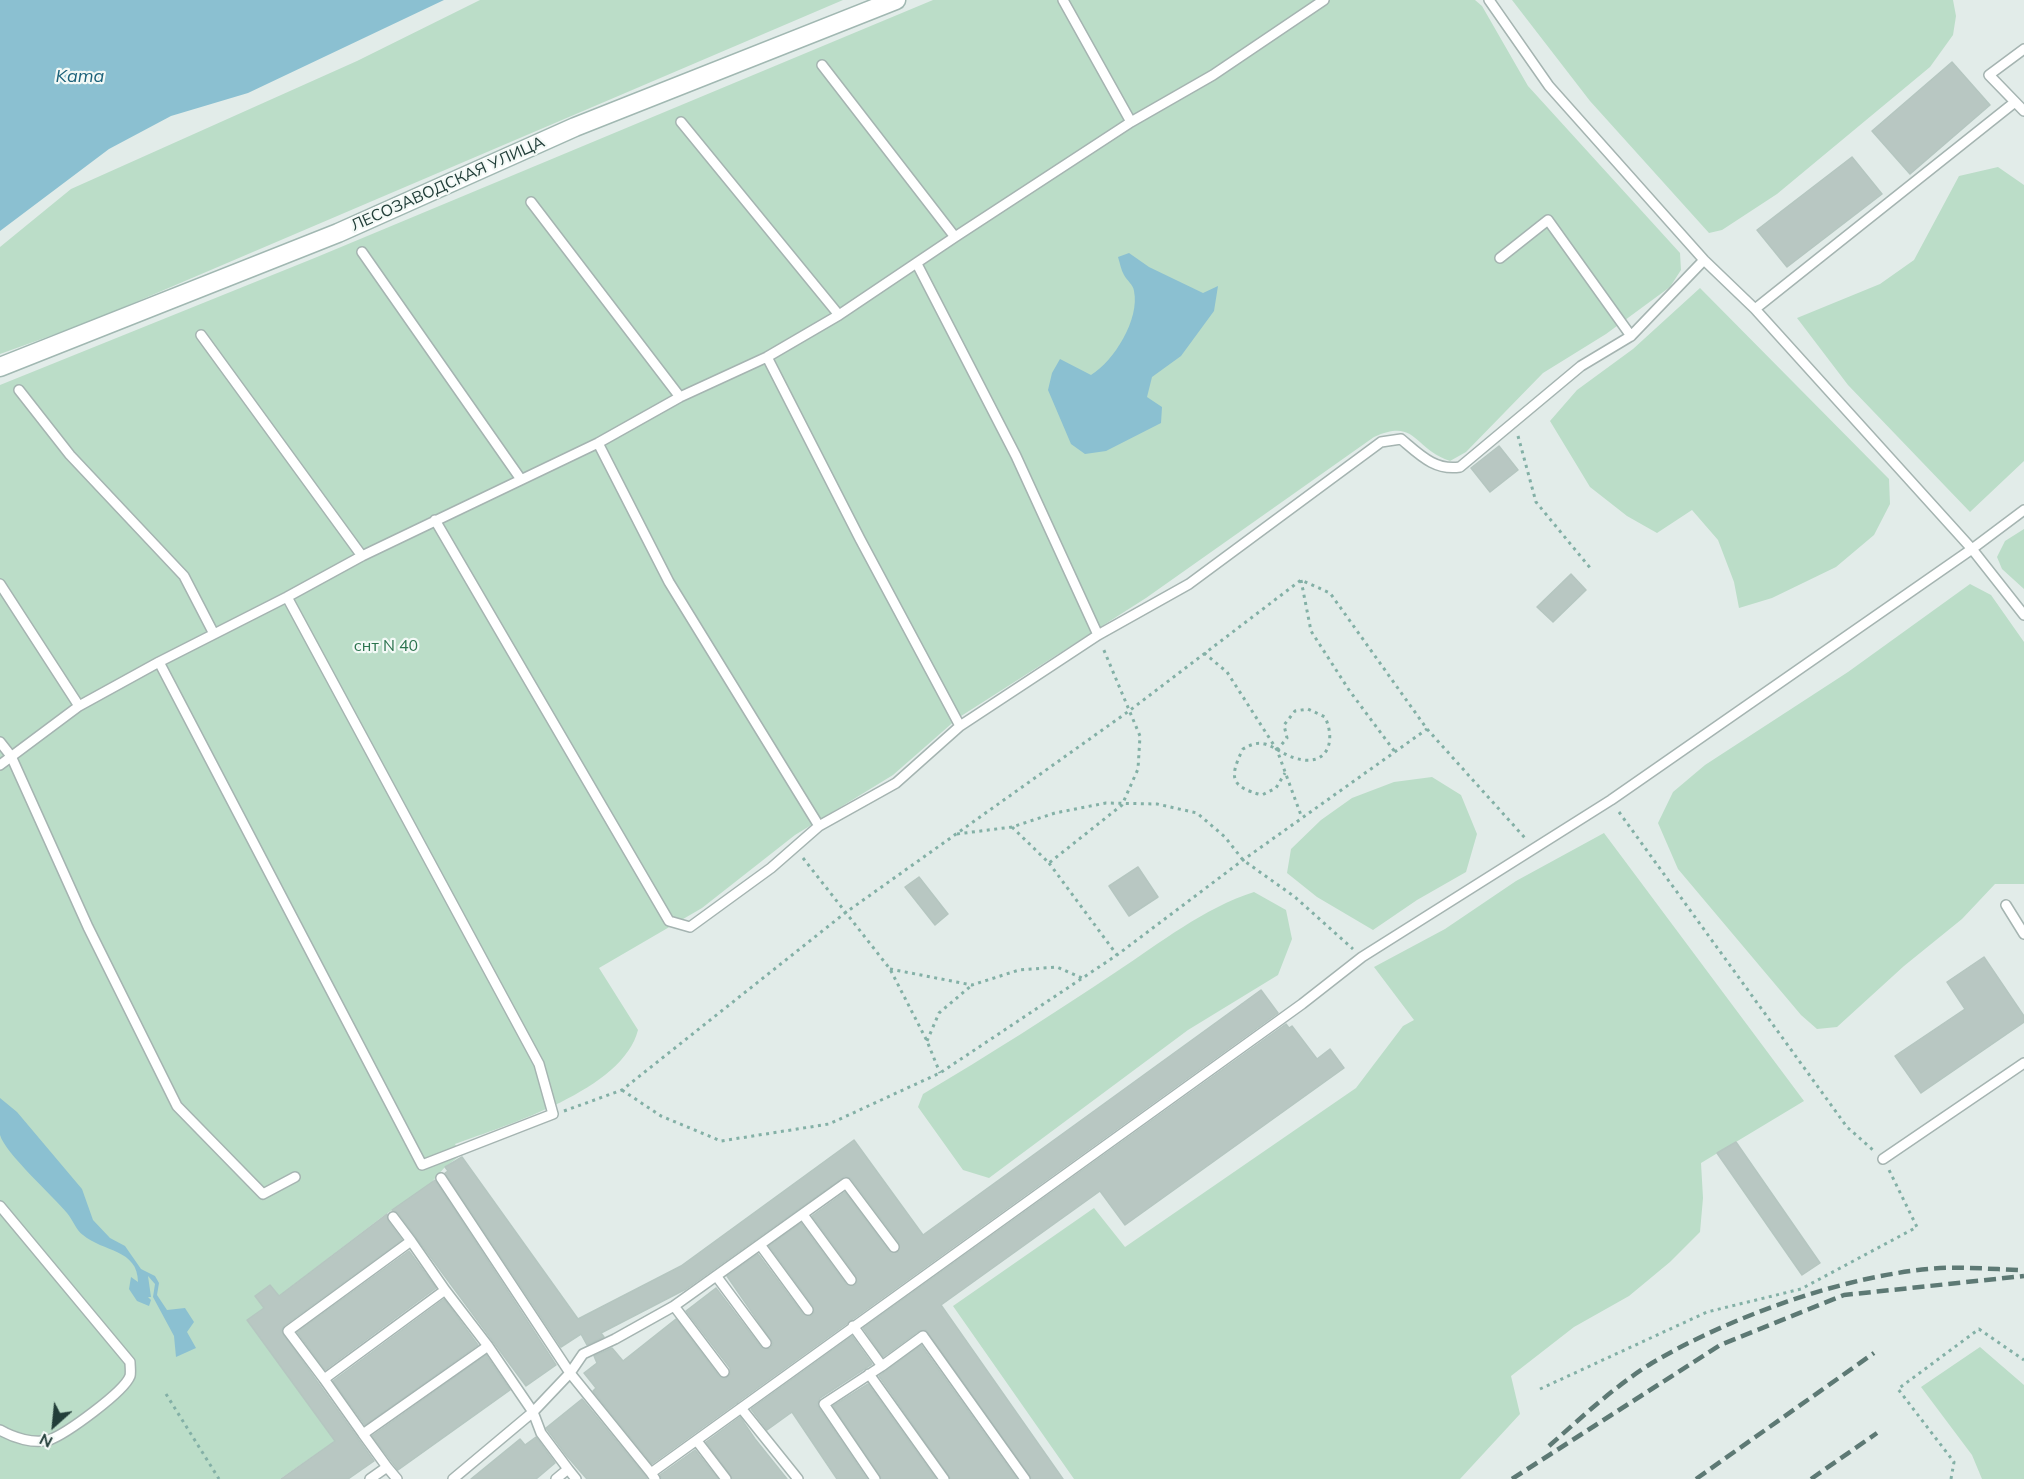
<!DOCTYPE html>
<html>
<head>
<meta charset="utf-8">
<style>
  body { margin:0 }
  #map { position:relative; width:2024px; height:1479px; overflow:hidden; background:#e2ece9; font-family:Mulish,sans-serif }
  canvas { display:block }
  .north { position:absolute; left:24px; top:1395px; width:60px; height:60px; -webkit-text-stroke:4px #f3f9f6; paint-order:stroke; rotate:207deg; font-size:16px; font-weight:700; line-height:24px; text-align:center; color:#223e39 }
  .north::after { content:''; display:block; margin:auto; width:21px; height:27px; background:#223e39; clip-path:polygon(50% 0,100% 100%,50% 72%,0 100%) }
</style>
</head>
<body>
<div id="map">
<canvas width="2024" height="1479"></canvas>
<div class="north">N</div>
</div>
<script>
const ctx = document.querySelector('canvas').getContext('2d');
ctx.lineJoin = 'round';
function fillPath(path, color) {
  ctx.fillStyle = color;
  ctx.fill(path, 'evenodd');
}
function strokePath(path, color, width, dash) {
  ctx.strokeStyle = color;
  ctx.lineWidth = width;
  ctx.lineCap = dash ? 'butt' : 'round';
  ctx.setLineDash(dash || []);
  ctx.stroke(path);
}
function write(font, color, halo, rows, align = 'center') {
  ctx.font = font + ' Mulish,sans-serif';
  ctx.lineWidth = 4.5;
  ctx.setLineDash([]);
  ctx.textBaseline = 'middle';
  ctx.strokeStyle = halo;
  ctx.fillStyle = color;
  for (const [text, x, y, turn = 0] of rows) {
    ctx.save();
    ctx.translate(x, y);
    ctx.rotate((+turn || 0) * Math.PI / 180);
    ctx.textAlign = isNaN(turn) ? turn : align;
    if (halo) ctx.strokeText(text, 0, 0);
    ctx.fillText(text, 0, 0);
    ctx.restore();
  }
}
fillPath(new Path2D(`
  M480 0H843L89 322 0 354V247L71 189 357 61Z
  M933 0H1475L1482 6 1528 86 1680 253 1681 270 1670 287 1606 334 1543 373 1466 452 1450 461C1412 448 1417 418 1374 437L1146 598 958 718 893 775 795 835 702 908 599 968 638 1030C623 1090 507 1125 455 1144L461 1155 445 1167 430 1184 382 1217 279 1296H255L264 1308 248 1320 335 1441 280 1479H0V385L317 257Z
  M1512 0H1953L1956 16 1953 35 1930 67 1777 194 1722 230 1709 233 1590 101Z
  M1998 167 2024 185V461L1970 512 1848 385 1797 318 1880 284 1914 260 1959 176Z
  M1700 288 1889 479 1890 504 1874 535 1836 567 1772 598 1739 608 1734 582 1718 540 1692 510 1657 533 1627 516 1590 487 1550 421 1577 390 1633 349Z
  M2024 529V589L2002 569 1997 557 2005 541Z
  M1970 584 1991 595 2024 642V884H1995L1962 919 1904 966 1837 1027 1817 1029 1801 1015 1678 869 1658 823 1673 792 1705 765 1848 672Z
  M1432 777 1461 795 1477 834 1466 872 1417 900 1373 930 1317 897 1287 873 1291 849 1321 820 1352 798 1394 782Z
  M1604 833 1804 1101 1701 1163 1703 1198 1700 1232 1670 1262 1629 1296 1574 1327 1511 1376 1520 1414 1460 1479H1074L953 1306 1094 1208 1125 1247 1356 1088 1403 1026 1414 1020 1374 967 1445 929 1516 881Z
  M1254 892 1286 910 1292 939 1278 975 1188 1030 989 1178 963 1170 918 1107 923 1094C989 1055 1053 1014 1116 972 1160 943 1204 908 1254 892Z
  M1980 1347 2024 1385V1479H1982L1972 1455 1921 1387Z`), '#bbddc8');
fillPath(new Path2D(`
  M0 0H444L248 93 171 116 109 149 0 231Z
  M1129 253 1149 267 1203 293 1218 286 1214 311 1181 356 1152 377 1147 397 1162 407 1161 423 1106 451 1085 454 1071 444 1048 390 1052 373 1060 359 1091 375C1114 361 1140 319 1134 291 1133 284 1127 281 1124 275 1121 270 1120 263 1118 257Z
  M0 1098 17 1112 82 1189 93 1220 110 1238 125 1246 141 1269 155 1276 159 1283 157 1295 167 1310 185 1308 194 1322 187 1332 196 1348 176 1357 174 1336 153 1297 155 1284 148 1276 151 1297H148L151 1300 149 1306 137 1301 129 1289 131 1277 138 1282C138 1249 103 1252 83 1235 76 1230 73 1220 67 1213 53 1196 5 1153 0 1135 0 1125 0 1109 0 1098Z`), '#8bc0d1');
const building = new Path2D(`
  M1952 62 1990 105 1910 174 1872 131Z
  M1852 157 1882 194 1787 267 1757 230Z
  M1499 446 1518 470 1490 492 1471 468Z
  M1571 574 1586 590 1553 622 1537 607Z
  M1138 867 1158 897 1129 916 1109 886Z
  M919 877 948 914 935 925 905 887Z
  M1984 957 2024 1016V1022L1921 1093 1895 1056 1965 1009 1947 982Z
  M1261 990 1278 1013 652 1464 593 1391 596 1388 584 1373 597 1363 594 1356 612 1348 623 1361 676 1319 719 1376 725 1379 730 1374V1368L686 1311 716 1288 761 1347 770 1349 773 1343 727 1276 758 1254 803 1314 811 1316 814 1312 813 1306 769 1246 801 1223 846 1284 854 1286 857 1282 856 1276 812 1216 845 1192 889 1251 898 1252 899 1243 851 1179 845 1176 686 1289 601 1333 604 1337 587 1345 581 1334 561 1347 445 1173 448 1171 445 1167 462 1157 578 1319 681 1266 854 1140 923 1235Z
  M1286 1024 1289 1028 1292 1026 1317 1059 1330 1049 1344 1068 1125 1225 1100 1191 941 1305 1063 1479H1032L926 1330 919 1331 883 1357 863 1328Z
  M1736 1142 1820 1263 1802 1275 1717 1153Z
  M435 1180 556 1365 526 1386 398 1213 392 1210Z
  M387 1214 388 1221 402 1240 284 1326 281 1331 374 1461 348 1479H281L335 1441 247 1320 264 1308 255 1296 270 1285 279 1296Z
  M409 1251 436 1288 325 1370 297 1332Z
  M444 1299 478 1345 365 1425 333 1381Z
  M852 1336 872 1364 820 1398 817 1405 867 1479H837L792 1412 767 1430 751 1409Z
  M921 1345 1017 1479H951L879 1376Z
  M486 1355 510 1390 398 1470 372 1436Z
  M868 1384 936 1479H882L833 1406Z
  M582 1399 646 1477 647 1479H587L566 1455 546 1428Z
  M740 1417 755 1439 787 1479H733L706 1442Z
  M536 1437 555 1463 536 1479H471L520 1439 525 1445Z
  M695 1450 718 1479H662L660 1475Z`);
fillPath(building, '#b8c7c2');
strokePath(building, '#b5c6c0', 1.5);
const lane = new Path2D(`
  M1063 0 1131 122
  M1489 0 1549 86 1704 260 1755 309 1972 549 2024 615
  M2024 49 1989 75 2024 111
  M822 65 955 237
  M681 122 839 315
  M531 202 680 397
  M362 252 520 478
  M1500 258 1548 220 1631 336
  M917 264 1016 456 1098 635
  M1755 309 2015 102
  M201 335 362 556
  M767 357 860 539 960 726
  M19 390 70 455 184 576 214 634
  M598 443 669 582 819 826
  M435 520 669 921 690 927 771 868 819 826 896 783 960 726 1098 635 1189 584 1381 442 1401 439C1420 455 1435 471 1460 467L1581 366 1631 336 1704 260
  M0 584 79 706
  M159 662 422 1165 553 1114 539 1064 287 597
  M0 742 11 756 88 927 177 1106 263 1194 295 1177
  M0 765 79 706 159 662 287 597 362 556 598 443 680 397 767 357 839 315 955 237 1131 122 1213 75 1324 0
  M2006 905 2024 934
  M1883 1159 2024 1063
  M441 1178 570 1373 651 1473
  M0 1206 130 1362C130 1366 131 1372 130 1376 124 1392 66 1434 49 1440 33 1444 14 1438 0 1430
  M804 1216 851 1280
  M411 1241 445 1290
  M761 1246 808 1310
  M717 1277 766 1343
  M674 1306 724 1372
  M853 1326 882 1366 824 1404 875 1479
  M488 1346 533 1412 570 1373 583 1354 615 1339 674 1306 846 1183 894 1247
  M882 1366 923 1336 1025 1479
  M869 1374 944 1479
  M324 1379 363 1434
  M741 1408 798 1479
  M697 1441 726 1479
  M387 1467 397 1479
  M568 1469 576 1479
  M370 1479 387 1467 363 1434 488 1346 445 1290 324 1379 288 1331 411 1241 393 1217
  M453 1479 533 1412 541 1433 568 1469 556 1479
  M655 1479 651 1473 1302 1004 1362 957 1611 800 1972 549 2024 510`);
const secondary = new Path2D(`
  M0 367 338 233 575 127 896 0`);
strokePath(lane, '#a5b4b1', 12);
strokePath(secondary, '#a1b8b2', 21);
strokePath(new Path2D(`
  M1518 436 1536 502 1591 569
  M1301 580 1311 631 1349 690 1395 752
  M1204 653 1227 672 1277 750 1302 818
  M1277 750 1287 738 1284 725 1295 711 1308 709 1325 717C1337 743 1326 768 1295 758 1284 755 1275 747 1265 744 1256 742 1250 745 1243 749 1229 777 1230 787 1262 795L1276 788 1285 773
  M1619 812 1847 1127 1874 1151
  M1012 827 1049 863 1122 805 1138 769 1140 736 1103 648
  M957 834 1012 827 1055 813 1106 803 1157 804 1197 813 1225 837 1243 860 1295 897 1353 949
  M803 858 890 969 927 1041 940 1073
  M1049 863 1117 955
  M890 969 972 985 1019 970 1057 967 1082 978
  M927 1041 939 1013 972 985
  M622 1090 661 1116 721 1141 829 1124 940 1073 1117 955 1243 860 1427 729
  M564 1111 622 1090 845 913 1129 711 1301 580 1330 593 1427 729 1525 838
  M1540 1389 1707 1312 1801 1289 1917 1227 1889 1170
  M166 1394 219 1479
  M1951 1479 1954 1462 1898 1389 1979 1329 2024 1360`), '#83b0a6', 3, [3, 4.5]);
strokePath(lane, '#fff', 9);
strokePath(secondary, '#fff', 18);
strokePath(new Path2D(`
  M1549 1446C1582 1417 1615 1386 1652 1363 1731 1316 1849 1274 1940 1268 1966 1267 1992 1269 2018 1270
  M1512 1479 1720 1345 1844 1295 2024 1276
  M1696 1479 1874 1353
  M1811 1479 1877 1433`), '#5d7974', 4.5, [12, 6]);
write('16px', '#223e39', '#f3f9f6', [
  ["ЛЕСОЗАВОДСКАЯ УЛИЦА",448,184,-24]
]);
write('16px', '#2c744f', '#f3f9f6', [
  ["снт N 40",386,646]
]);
write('italic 18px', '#1c627a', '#f3f9f6', [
  ["Kama",80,77]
]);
</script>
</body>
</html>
